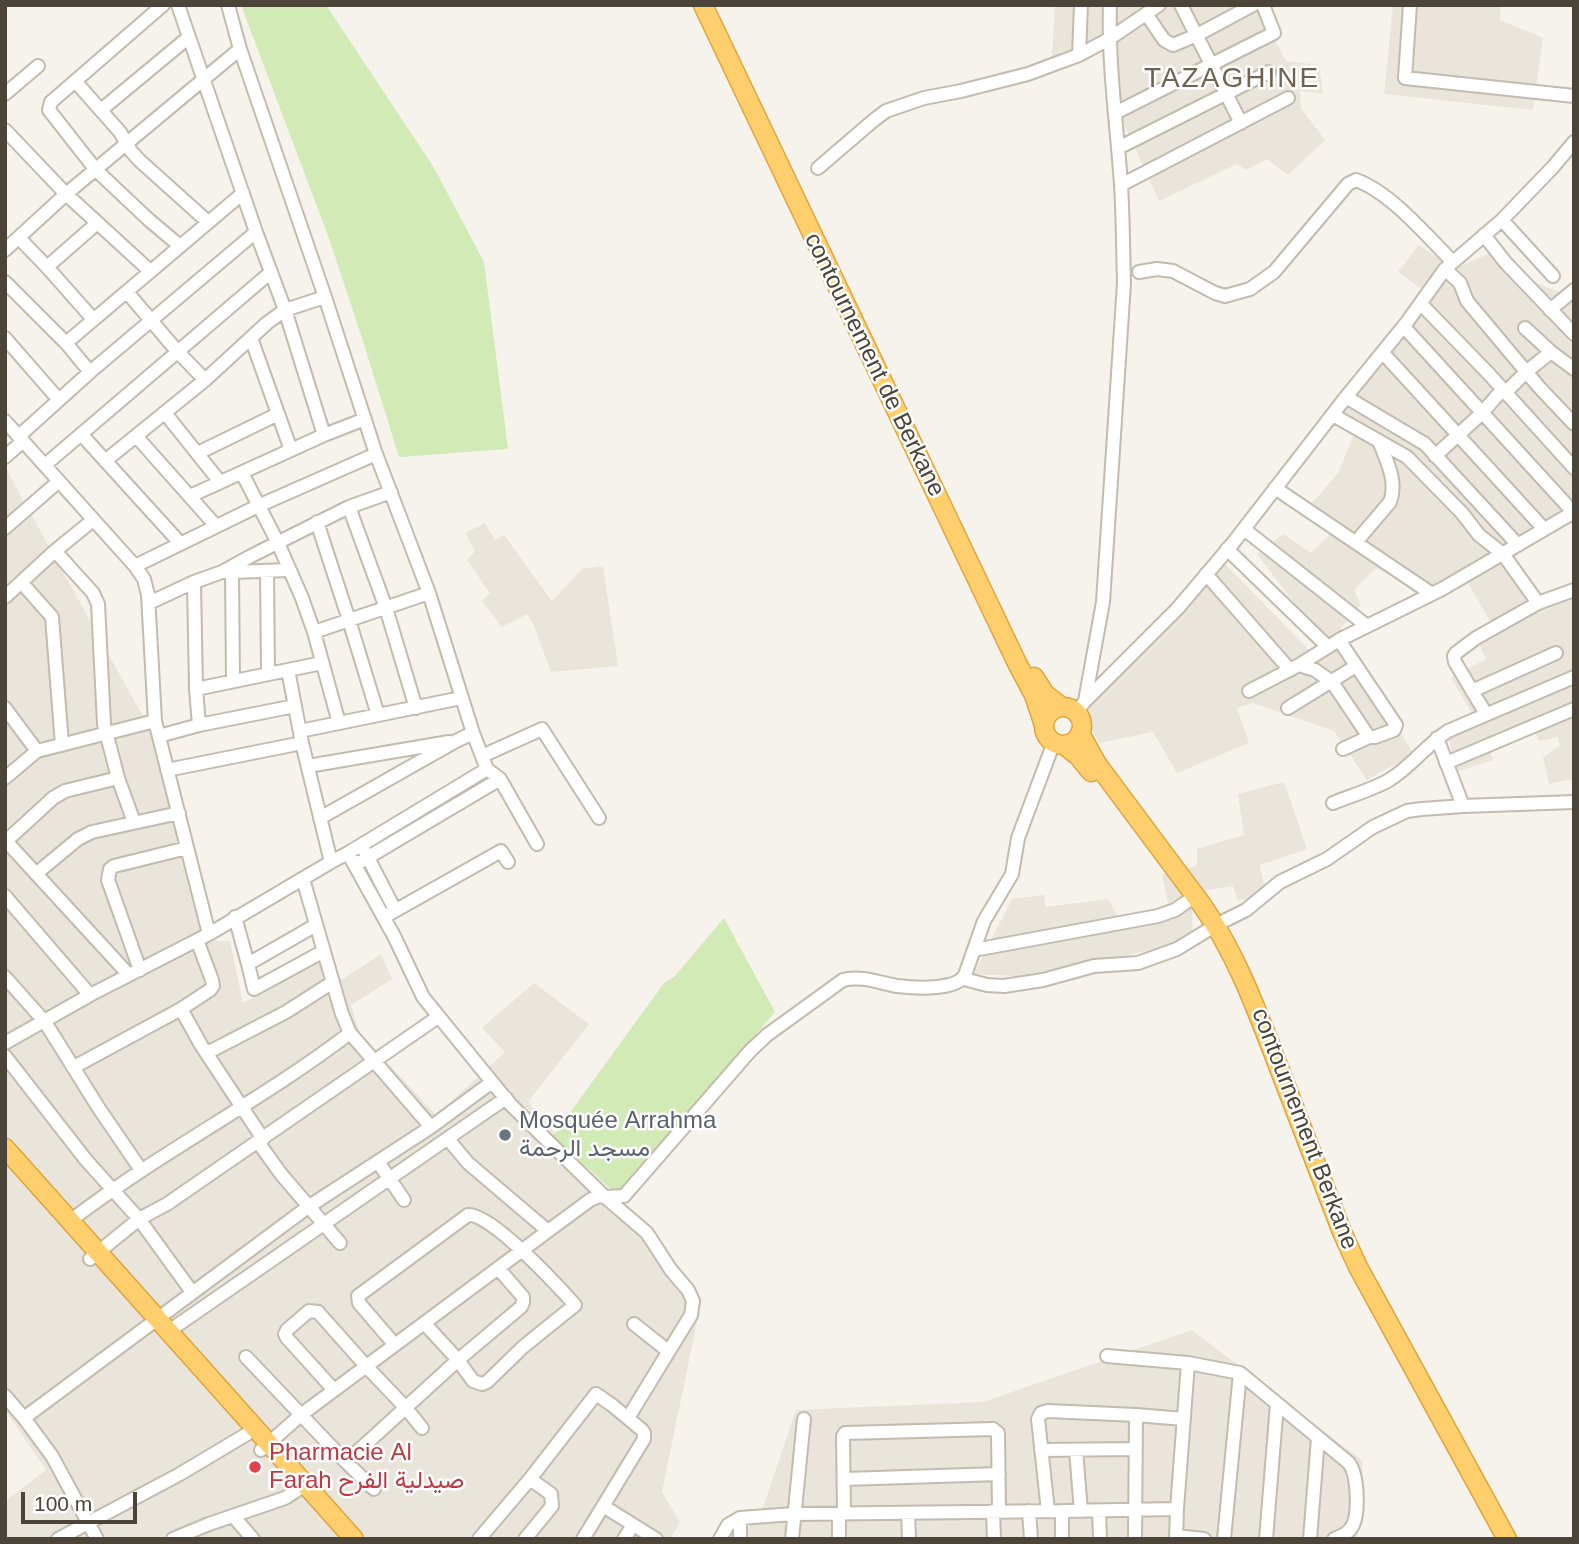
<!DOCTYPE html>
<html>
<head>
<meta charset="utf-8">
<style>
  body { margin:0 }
  #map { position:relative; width:1579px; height:1544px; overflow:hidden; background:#f6f3ec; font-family:Helvetica,sans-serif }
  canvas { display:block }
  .frame { position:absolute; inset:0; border:7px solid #4b4439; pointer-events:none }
  .scale { position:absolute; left:21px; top:1492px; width:116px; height:32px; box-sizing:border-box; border:4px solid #4b4439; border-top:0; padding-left:9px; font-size:21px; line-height:24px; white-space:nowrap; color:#4b4439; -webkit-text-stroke:5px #fff; paint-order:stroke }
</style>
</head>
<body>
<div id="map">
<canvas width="1579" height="1544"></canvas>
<div class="frame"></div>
<div class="scale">100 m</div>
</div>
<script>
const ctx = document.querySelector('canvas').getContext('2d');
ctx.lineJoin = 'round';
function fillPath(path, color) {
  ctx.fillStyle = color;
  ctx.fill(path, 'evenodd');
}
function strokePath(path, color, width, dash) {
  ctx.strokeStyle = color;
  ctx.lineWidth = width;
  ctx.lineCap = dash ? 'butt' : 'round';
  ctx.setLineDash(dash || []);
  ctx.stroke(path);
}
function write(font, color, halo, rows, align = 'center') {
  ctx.font = font + ' Helvetica,Vazirmatn,sans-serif';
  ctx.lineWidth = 5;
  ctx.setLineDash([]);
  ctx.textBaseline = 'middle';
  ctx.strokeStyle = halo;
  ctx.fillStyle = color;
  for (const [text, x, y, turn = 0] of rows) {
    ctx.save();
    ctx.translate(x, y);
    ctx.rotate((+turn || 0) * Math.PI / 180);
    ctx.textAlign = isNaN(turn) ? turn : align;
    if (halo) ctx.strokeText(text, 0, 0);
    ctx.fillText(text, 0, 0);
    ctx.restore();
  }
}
fillPath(new Path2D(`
  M1055 5H1256L1286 61 1319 65 1323 94 1300 91 1301 108 1325 140 1288 175 1267 159 1246 170 1237 164 1159 201 1119 113 1103 40 1068 54 1052 58Z
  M1393 5H1501L1500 20 1543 38 1533 110 1384 94Z
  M1419 245 1454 269 1495 251 1524 278 1574 298V509L1502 554 1528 602 1574 596V780L1573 779 1549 784 1543 757 1560 746 1558 737 1539 741 1532 727 1488 746 1493 760 1456 772 1447 730 1473 715 1451 678 1486 659 1476 637 1493 626 1468 583 1428 595 1376 568 1354 590 1361 605 1341 628 1413 754 1367 780 1334 731 1253 703 1237 708 1249 743 1177 773 1153 732 1099 743 1084 712 1101 687 1223 562 1309 650 1323 641 1257 554 1283 534 1311 553 1330 534 1307 509 1338 473 1354 435 1334 423 1431 296 1398 272Z
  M5 467 177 778 213 941H230L243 1003 326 957 341 980 381 954 392 979 351 1005 359 1032 436 1115 505 1052 482 1028 534 983 589 1024 528 1102 701 1302 662 1492 680 1522 670 1539H5V1501L46 1470 5 1410Z
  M485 523 495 540 504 535 552 601 582 569 603 566 618 666 551 672 534 626 527 614 502 627 482 601 490 593 467 560 475 551 465 533Z
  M1284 782 1307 849 1260 865 1266 895 1238 901 1233 886 1207 890V908L1192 910 1193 942 1019 976 974 974 1012 899 1044 895 1046 907 1108 899 1122 923 1171 916 1162 875 1197 866V849L1244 835 1238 794Z
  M1192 1330 1363 1461 1357 1539H741L764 1505 796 1410 983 1402Z`), '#eae5da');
fillPath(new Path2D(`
  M241 5H326L433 166 484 262 508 449 399 457 362 338 330 241Z
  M724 918 775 1012 621 1193 617 1195 553 1136 664 983 674 977Z`), '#d2eab5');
const minor = new Path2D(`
  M163 5 51 102 49 110 96 170 149 220 180 246
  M178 5 256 232 285 310 324 435
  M228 5 240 49 325 297 376 454 429 593 473 733 487 769 500 779 537 844
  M1181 5 1241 123
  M1410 5 1405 78 1574 96
  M1147 15 1164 40 1173 45 1197 35 1253 5
  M1079 55 1081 5
  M75 81 120 132 131 151 139 160 208 222
  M5 94 38 66
  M101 110 189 37
  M1115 113 1274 33 1263 5
  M5 130 66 194 150 271
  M1118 148 1269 72
  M818 168 874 120 886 111 924 98 961 91 1028 74 1052 65 1079 55 1109 39 1159 5
  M1121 185 1288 98
  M1502 220 1553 276
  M1484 235 1505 262 1574 334
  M19 238 47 267 93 319
  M5 250 66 194 240 49
  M47 267 96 224
  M1445 269 1460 283 1467 301 1539 387 1574 424
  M1139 272 1157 269 1173 271 1215 293 1225 296 1250 289 1274 272 1348 184 1356 180C1390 192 1427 236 1452 261
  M5 282 66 343 90 372
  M127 292 177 351 205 380
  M1421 304 1488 373 1574 468
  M1550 310 1574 290
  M1404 327 1573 512
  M1525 328 1551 352 1574 369
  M5 338 59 400
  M251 338 291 450
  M66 343 243 193
  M1383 353 1544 529
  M1506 392 1526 372 1551 352
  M1346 397 1425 444 1518 545
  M165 413 220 482
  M1333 415 1407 457 1462 513 1479 535 1503 554 1538 603 1574 590
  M5 421 135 566 144 579 148 595 155 721 209 934
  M81 434 180 543
  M19 436 90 372 256 232
  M136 436 216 526
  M198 453 278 414
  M1435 456 1482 413 1503 389
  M5 457 23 441
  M105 461 205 380 267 323 285 310 325 297
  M45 465 271 272
  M242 473 278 543 302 598 314 632 339 723
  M1275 488 1432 594
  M190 496 324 435 365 419
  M349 507 386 608 416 708
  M317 522 349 620 378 715
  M5 528 59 481
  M1244 529 1367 626
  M1356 542 1390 502C1398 481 1386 460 1379 441
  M1227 549 1328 647
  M55 551 93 593 98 604 104 724 118 778 134 822
  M135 566 258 506 376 454
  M267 571 268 673
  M222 572H232L233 681
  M232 572 289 570
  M1206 574 1290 670
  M21 582 52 617 62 745
  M194 582 196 689 199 725
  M5 597 55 551 93 520
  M149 603 194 582 222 572 251 556 349 507 391 492
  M314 632 429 593
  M1339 640 1396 725 1394 730 1375 737H1369
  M1299 665 1315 670 1332 682 1369 737 1343 749
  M288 670 302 743 331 862
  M196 689 322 663
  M1249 691 1299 665 1339 640 1442 589 1574 512
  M1472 691 1556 653
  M1085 701 1178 608 1233 543 1346 397 1407 322 1445 269 1502 220 1553 167 1574 142
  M5 708 37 751
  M1288 708 1356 666
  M1076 713 1085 701 1103 602 1124 283C1123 250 1123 217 1121 185 1117 125 1108 65 1110 5
  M1486 714 1455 662 1454 656 1456 653 1476 638 1538 603
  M300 731 461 698
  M159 736 199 725 295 706
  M1437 738 1463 806
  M482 756 542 729 599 818
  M1446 763 1574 709
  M308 766 449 742
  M167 770 302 743
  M5 778 37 751 155 721
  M1333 803C1350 796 1374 789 1389 780 1411 767 1426 745 1448 731L1574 677
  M320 818 456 741 473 733
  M6 841 129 975
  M5 842 53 798 65 791 118 778
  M365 852 395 910
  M355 865 500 779
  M37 873 78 839 92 832 179 813
  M303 879 342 1014 350 1033 431 1127
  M5 896 90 995
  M235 917 248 964 254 989 324 951
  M384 917 501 851 508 862
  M1216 925 1246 910 1280 882 1327 859 1373 827 1407 811 1422 809 1463 806 1574 802
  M974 950 1158 916 1175 910 1188 901
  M248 964 316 925
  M140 970 108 880 110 869 114 866 187 848
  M5 977 45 1022 98 1107 141 1170
  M964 979 987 985 1004 986 1043 980 1094 966 1138 963 1177 949 1208 930
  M181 1009 201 1045 263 1139
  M5 1043 90 995 209 934 331 862 348 853 487 769
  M207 1053 286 1012 333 982
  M5 1056 86 1160 139 1219 192 1292
  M74 1067 181 1009 210 990 213 986 212 980 197 940
  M492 1082 511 1105 605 1197 647 1233 671 1270 688 1290 693 1301 691 1315 628 1418
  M258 1142 281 1174 340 1243
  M378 1162 404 1200
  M70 1221C160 1152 261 1101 350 1033
  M548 1231 590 1200 599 1196 605 1197 624 1196 750 1051 767 1035 843 980C861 975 880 983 897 986 914 988 956 991 965 975L984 921 1012 874 1018 838 1054 742
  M90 1259 139 1219 167 1204 438 1017
  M634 1324 668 1351
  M169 1331 506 1098
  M395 1345 359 1303 358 1296 468 1215C491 1213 558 1286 575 1305L523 1347 487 1382 482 1384 473 1381 458 1360 425 1324
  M1107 1356 1188 1363 1240 1373 1349 1463C1358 1475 1359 1512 1353 1525 1349 1533 1342 1536 1334 1539
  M246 1357 346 1462 374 1489
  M334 1390 287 1338 285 1334 287 1330 309 1311 318 1312 366 1366 405 1407 422 1428
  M5 1396 24 1418 52 1456 97 1539
  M24 1418 308 1207 431 1127 492 1082 423 997 394 936 348 853
  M261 1450 302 1414 548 1231 468 1163 448 1139
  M1041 1450 1135 1449
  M1076 1450 1081 1511
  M346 1462 458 1360 521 1307 523 1302V1297L498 1268
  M845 1479 999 1474
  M603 1506 656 1539
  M993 1511 994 1539
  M1029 1511 1031 1539
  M1048 1511 1038 1419 1041 1413 1048 1411 1136 1415 1184 1419
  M1099 1511 1100 1539
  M908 1513 909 1539
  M839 1514V1539
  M844 1514 843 1436 845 1433 993 1429 998 1433 999 1511
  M233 1516 253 1539
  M1176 1536 1204 1539
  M58 1539 180 1474 247 1434
  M173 1539 209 1524 285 1498 305 1485
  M479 1539 530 1479 596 1394 612 1405 642 1430 644 1433V1439L583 1539
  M525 1539 552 1506 551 1494 530 1479
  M624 1539 633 1525
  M720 1539 728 1525 740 1518 794 1514 1062 1511
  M740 1539V1518
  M792 1539 804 1419
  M1062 1539V1511L1177 1509
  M1135 1539 1136 1415
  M1176 1539 1177 1509 1188 1363
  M1224 1539 1240 1373
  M1266 1539 1277 1404
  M1310 1539 1318 1438`);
const highway = new Path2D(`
  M703 5 1017 663 1034 695 1044 725
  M1034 677 1045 694 1062 707
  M1044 726a19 19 0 1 1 38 0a19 19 0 1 1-38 0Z
  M1080 733 1097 764 1202 905C1237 955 1257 1011 1279 1068 1300 1122 1321 1177 1342 1232L1358 1267 1507 1539
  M1064 745 1078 756 1091 772
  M5 1148 354 1539`);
strokePath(minor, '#c2bbae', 16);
strokePath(highway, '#e0a43c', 21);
strokePath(minor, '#fff', 12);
strokePath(highway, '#ffcf6e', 18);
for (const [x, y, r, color] of [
  [505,1135,7,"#6b7280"],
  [255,1467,7,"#e0444e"]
]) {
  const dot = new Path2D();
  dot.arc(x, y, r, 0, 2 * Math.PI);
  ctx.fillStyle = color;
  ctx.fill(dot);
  strokePath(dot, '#fff', 2.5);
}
write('24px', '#4b4439', '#fff', [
  ["contournement de Berkane",874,365,64],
  ["contournement Berkane",1304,1129,69]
]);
write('24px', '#5b616d', '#fff', [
  ["Mosquée Arrahma",519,1121],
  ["مسجد الرحمة",519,1149]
], 'left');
write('24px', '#be3a42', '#fff', [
  ["Pharmacie Al",269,1453],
  ["Farah صيدلية الفرح",269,1481]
], 'left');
ctx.letterSpacing = '2px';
write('28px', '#6e6250', '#fff', [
  ["TAZAGHINE",1232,79]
]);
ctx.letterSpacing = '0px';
</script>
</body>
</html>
